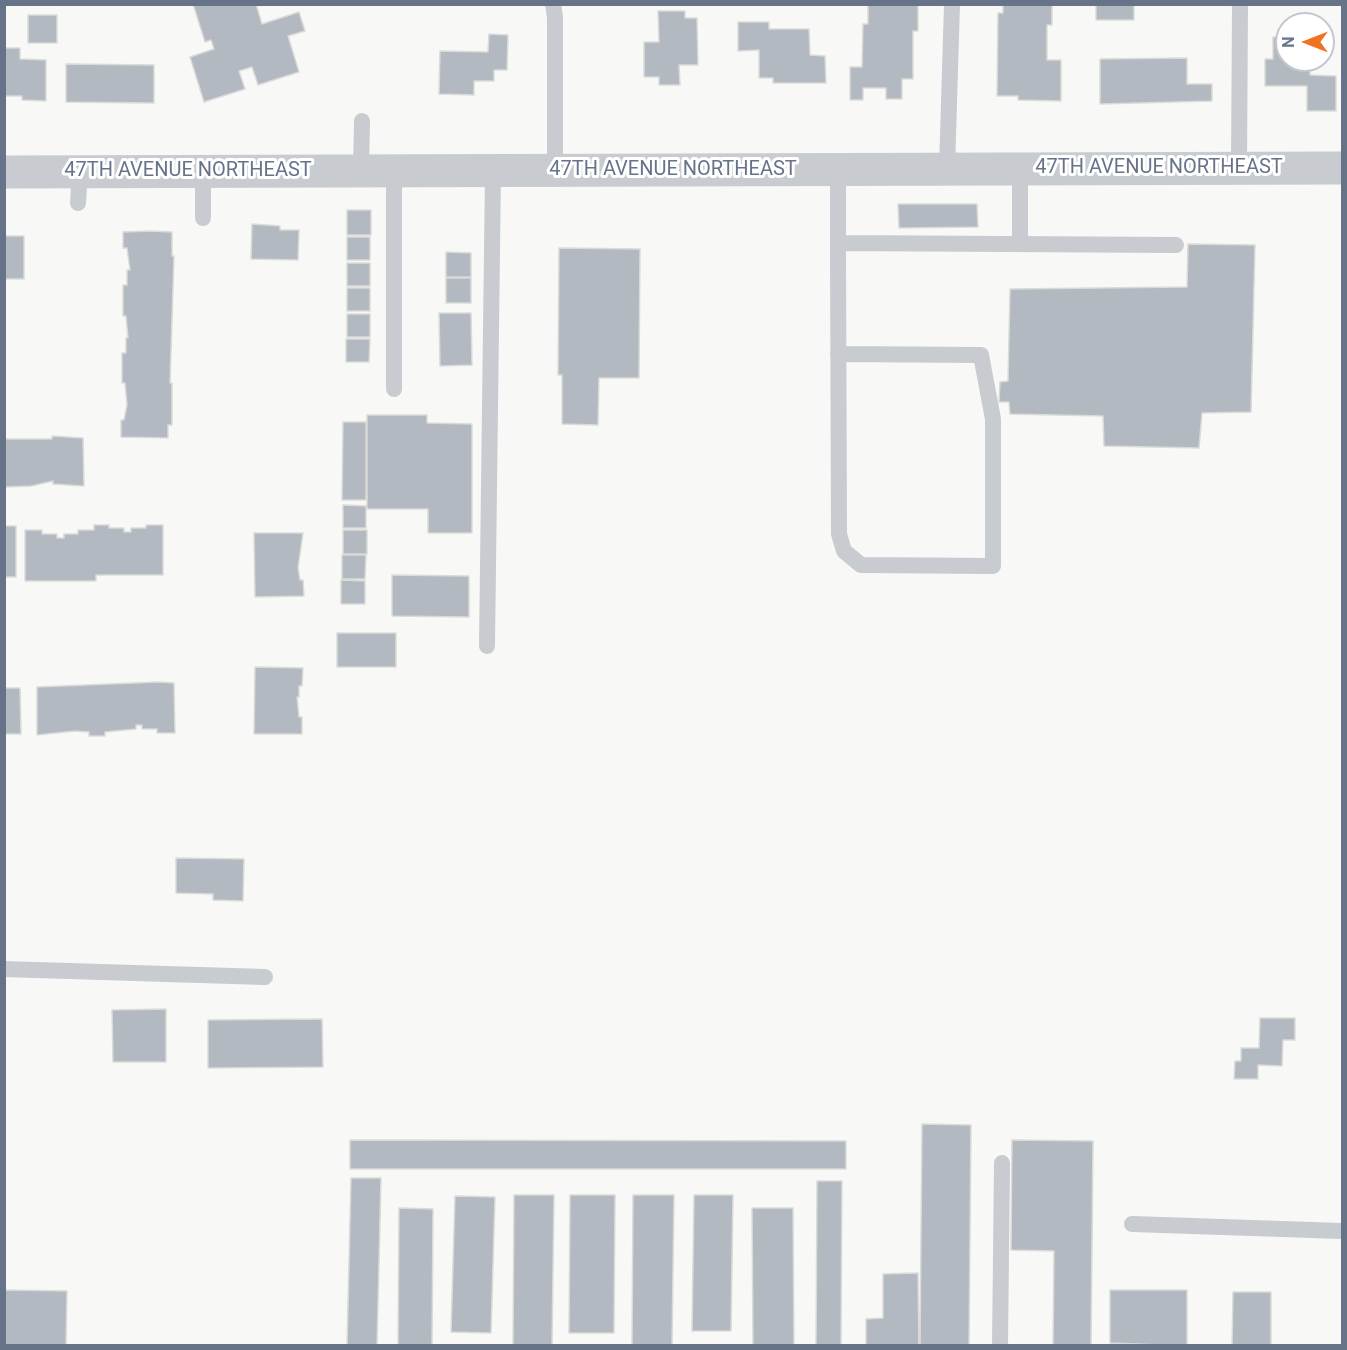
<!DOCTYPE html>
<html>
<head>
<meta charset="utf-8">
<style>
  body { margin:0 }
  #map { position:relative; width:1347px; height:1350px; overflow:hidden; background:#f8f9f6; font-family:Roboto,sans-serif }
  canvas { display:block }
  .frame { position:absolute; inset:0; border:6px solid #667389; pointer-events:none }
  .north { position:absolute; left:1275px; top:12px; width:60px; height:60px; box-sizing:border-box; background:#fff; border:2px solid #c2c7d0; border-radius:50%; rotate:270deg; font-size:16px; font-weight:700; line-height:24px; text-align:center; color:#667389 }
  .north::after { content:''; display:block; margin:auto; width:21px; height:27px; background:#ef7320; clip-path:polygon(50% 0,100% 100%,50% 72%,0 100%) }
</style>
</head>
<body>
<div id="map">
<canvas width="1347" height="1350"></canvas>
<div class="frame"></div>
<div class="north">N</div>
</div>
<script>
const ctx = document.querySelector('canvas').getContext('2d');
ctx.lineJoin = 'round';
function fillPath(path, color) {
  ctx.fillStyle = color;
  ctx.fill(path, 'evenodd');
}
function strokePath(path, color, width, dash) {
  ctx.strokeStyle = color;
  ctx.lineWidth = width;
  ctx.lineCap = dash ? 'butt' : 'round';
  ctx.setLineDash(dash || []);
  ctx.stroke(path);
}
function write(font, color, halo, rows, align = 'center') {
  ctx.font = font + ' Roboto,sans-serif';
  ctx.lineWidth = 6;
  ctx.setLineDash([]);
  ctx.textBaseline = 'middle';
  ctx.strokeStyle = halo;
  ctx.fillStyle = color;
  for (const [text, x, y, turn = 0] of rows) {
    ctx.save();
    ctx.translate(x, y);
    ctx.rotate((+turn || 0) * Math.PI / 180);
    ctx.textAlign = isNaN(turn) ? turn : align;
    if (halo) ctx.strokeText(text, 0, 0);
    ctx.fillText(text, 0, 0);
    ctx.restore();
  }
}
const building = new Path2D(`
  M193 4H256L262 24 299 12 305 31 288 36 299 72 258 85 252 67 239 71 245 89 204 102 190 57 214 49 211 40 205 42Z
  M868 4H918V31H913V79H902V99H886V88H863V100H850V67H862L863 24H868Z
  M1003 4H1052V25H1047V60H1061V101L1018 100V96H997L998 13H1003Z
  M1096 4H1134V20H1096Z
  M658 11H685V18H697L698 65H679L680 85H659V77H644V42H659Z
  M28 15H57V43H28Z
  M738 22H769V29H809L810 55 825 56 826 83H773V78H759V50L738 51Z
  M489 34 508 35 507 70H494V81H474V95L439 94 440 51 488 52Z
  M1273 37H1287V60H1314L1310 61V75L1336 76V111H1307V86H1265V59H1273Z
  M4 48H20V59L46 60V101L22 100V96H4Z
  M1187 58V84H1212V101L1100 104V59Z
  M66 64 154 65V103L66 102Z
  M898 204H977L978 227 899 228Z
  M347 210H371V235H347Z
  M252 224 280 226V230H299L298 260 251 259Z
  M150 231 172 232V256H174L170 383H172V425H168V438L121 437V420H124L127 405 125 383H122V353H126V338H128L126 316H123V285H127V270H130L127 248H123V232Z
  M4 236H24V279H4Z
  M347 237H370V260H347Z
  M1188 244 1255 245 1251 412 1202 413 1199 448 1104 446 1103 416 1010 414 1009 402H999L1000 382 1008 381 1010 289 1187 287Z
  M559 248 640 249 639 378H599L598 425 562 424V375H558Z
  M446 252 471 253V277H446Z
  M347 263H370V286H347Z
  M446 278H471V303H446Z
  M347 288H370V311H347Z
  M439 313H471L472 365 440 366Z
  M347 314H370V337H347Z
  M346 339H370L369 362H346Z
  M367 415H427V423L472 424V533H428V509H367Z
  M343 422H366V500H342Z
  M52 436 83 438 84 486 53 484V481L31 486 4 487V437L7 439H52Z
  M343 505 366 506V528H343Z
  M94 525H109V528H124V532H131V528H146V525H163V575H96V581H25V530H42V534H57V538H64V534H78V530H94Z
  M4 526H16V577H4Z
  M343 530H367V554H343Z
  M254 533H303L298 568 300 580H303L304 596 255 597Z
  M342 555H366L365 579H342Z
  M392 575 469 576V617L392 616Z
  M341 580 365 581V604H341Z
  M337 633H396V667H337Z
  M255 667 303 668 302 686H299V697H297L299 717H302V734H254Z
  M159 682 174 683 175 733H157V729H142V725H136V729L105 732V736H89V732L75 731 37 735V687Z
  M4 688H20L21 734H4Z
  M176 858 244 859 243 901 213 900V894L176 893Z
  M166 1009V1062H113L112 1010Z
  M1260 1018H1295V1040H1283L1282 1066 1258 1065V1079H1234L1235 1061H1241V1048H1259Z
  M322 1019 323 1067 208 1068V1020Z
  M922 1124 971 1125 969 1346H920Z
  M350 1140 846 1141V1169H350Z
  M1012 1140 1093 1141 1091 1346H1053L1054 1251 1011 1250Z
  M351 1178H381L377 1346H347Z
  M817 1181H842L841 1346H816Z
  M514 1195H554L552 1346H513Z
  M570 1195H615L614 1333H569Z
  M633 1195H674L672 1346H632Z
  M694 1195H733L731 1331H692Z
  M455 1196 495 1197 491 1333 451 1332Z
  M399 1208 433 1209 432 1346H398Z
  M752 1208H793L794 1346H753Z
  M918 1273 919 1346H866V1319L883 1318V1274Z
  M4 1290 67 1291 66 1346H4Z
  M1110 1290H1187V1346L1110 1343Z
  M1233 1292H1271V1346H1232Z`);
fillPath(building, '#b3b9c0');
strokePath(building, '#dadad8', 1.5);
strokePath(new Path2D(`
  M553 4 555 17V171
  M1239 168 1240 4
  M838 169V243L1176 245
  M947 169 952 4
  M1020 169V244
  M203 171V218
  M361 171 362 121
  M394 171V389
  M78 203 80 172
  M838 243C839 340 839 437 839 534L844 551 861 565 993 566V419L981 355 838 354
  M487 646 493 170
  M4 969 265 977
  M1132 1224 1342 1231
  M1000 1346 1002 1163`), '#c8cbcf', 16);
strokePath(new Path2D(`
  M4 172 1342 168`), '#c8cbcf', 33);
write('20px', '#667389', '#fff', [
  ["47TH AVENUE NORTHEAST",1159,168],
  ["47TH AVENUE NORTHEAST",673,170],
  ["47TH AVENUE NORTHEAST",188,171]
]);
</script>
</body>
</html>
